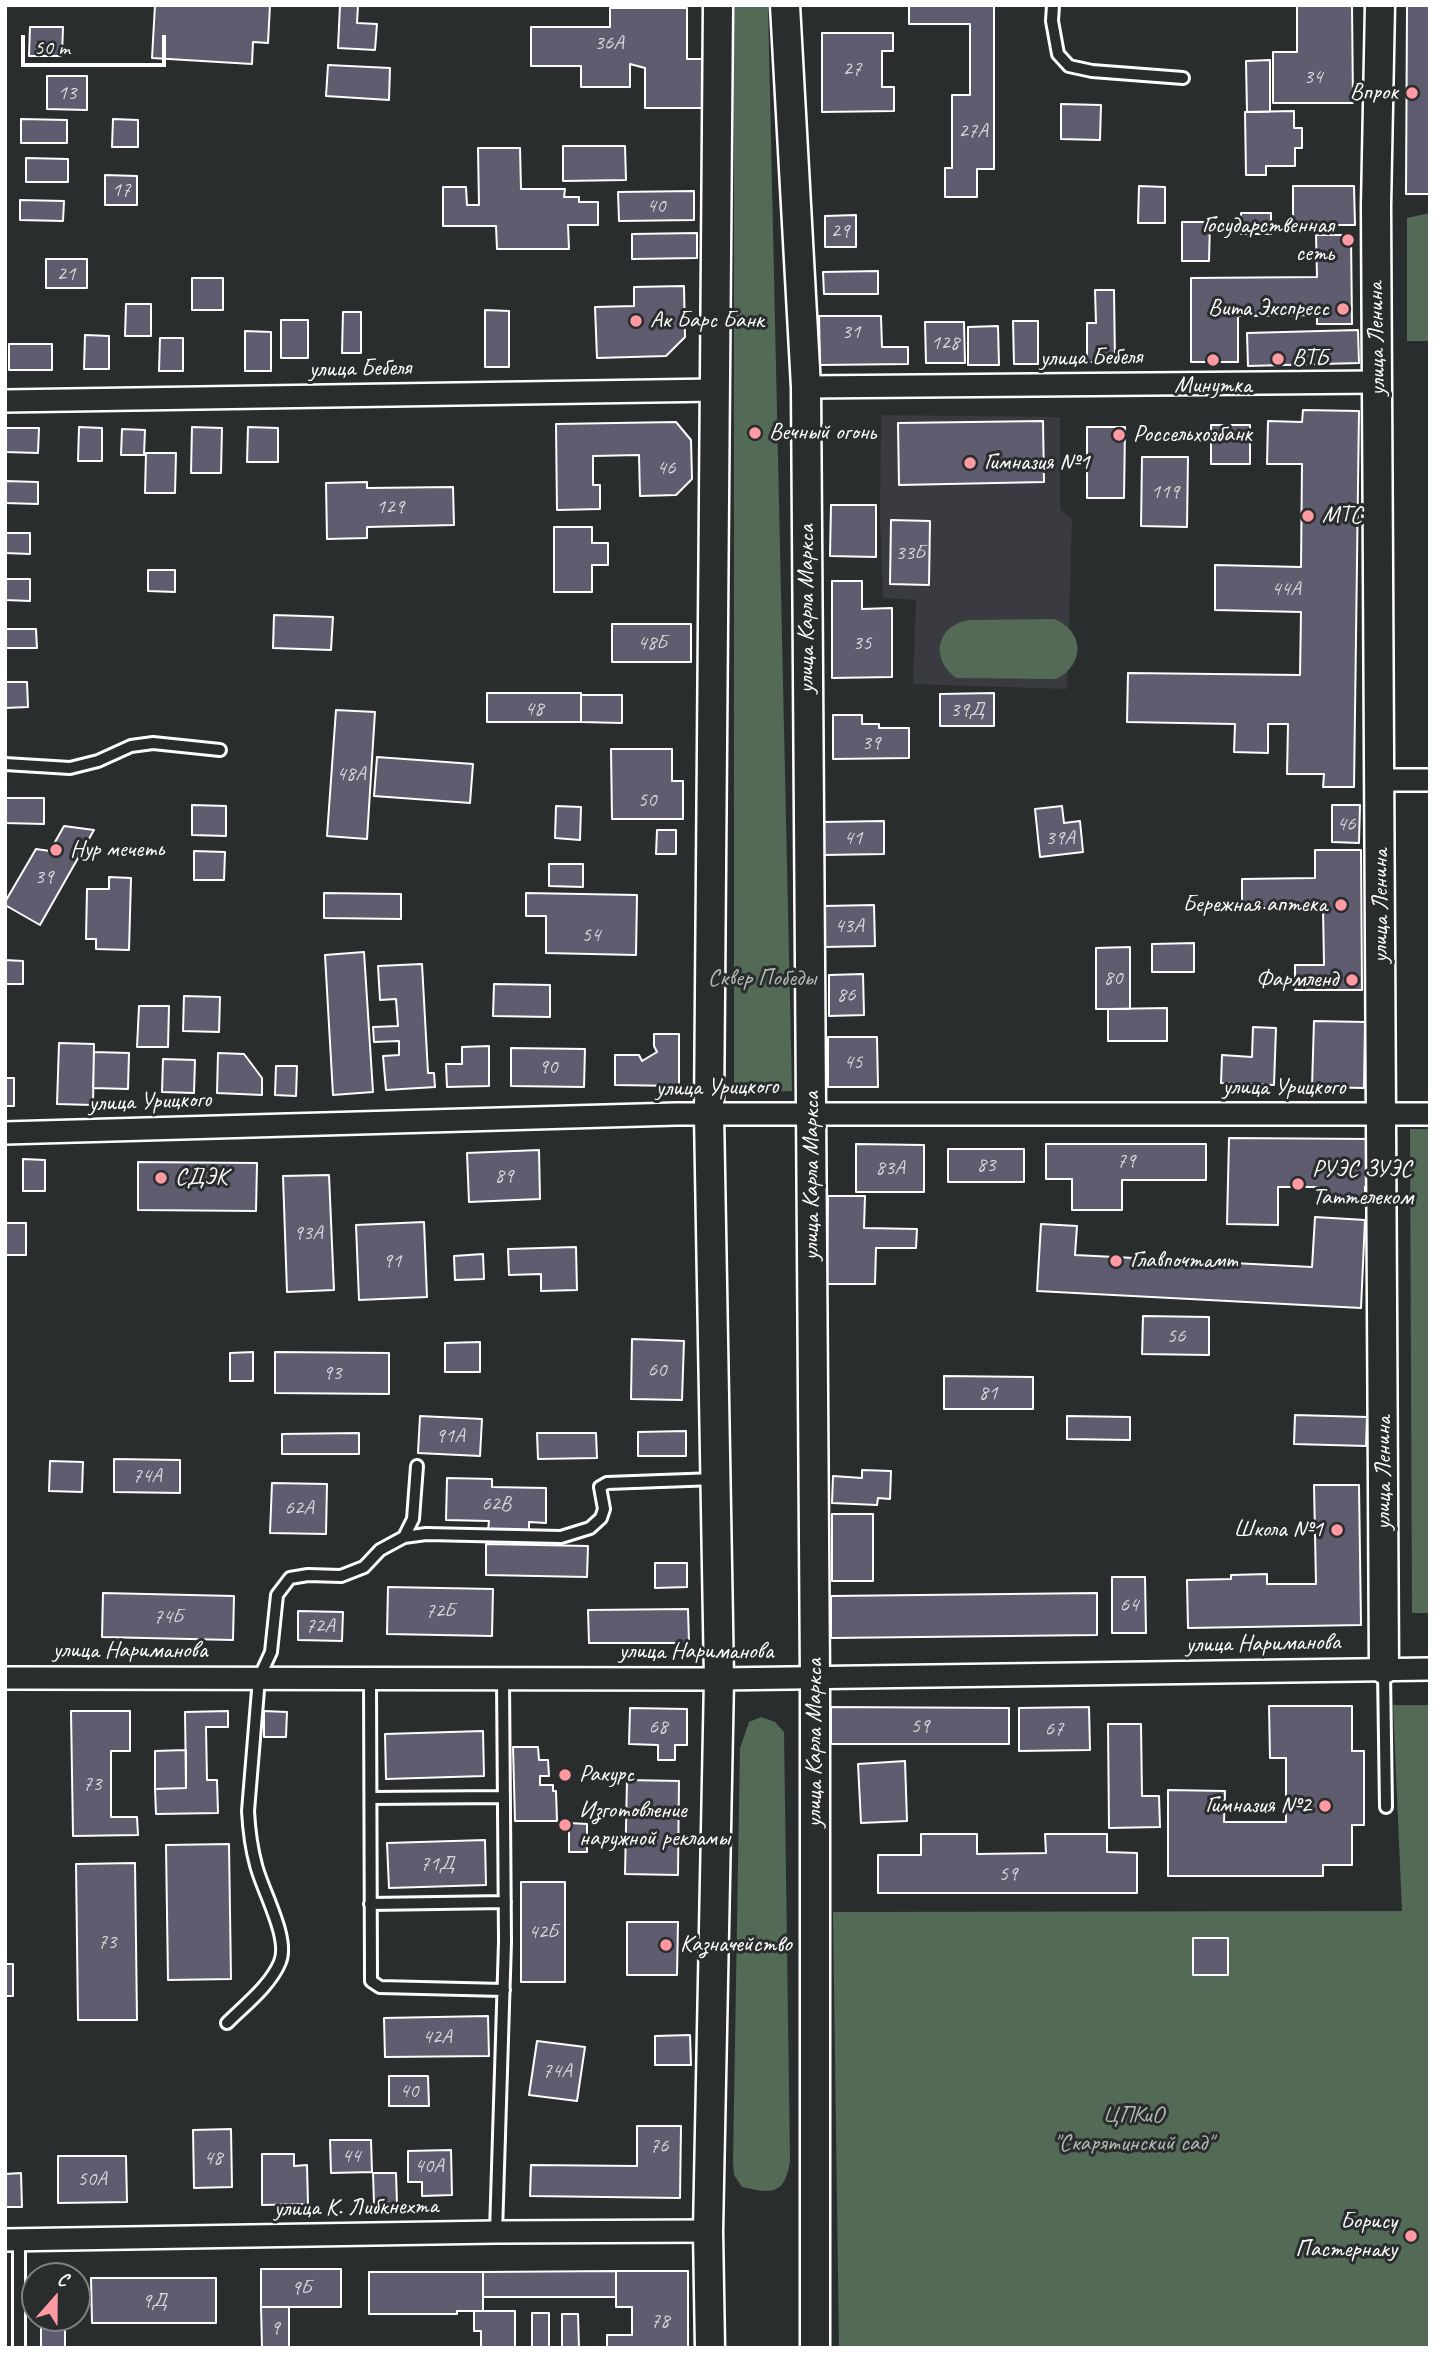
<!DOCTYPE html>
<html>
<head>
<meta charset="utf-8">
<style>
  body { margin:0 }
  #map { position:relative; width:1435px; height:2353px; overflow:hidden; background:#2a2d2e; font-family:Caveat,sans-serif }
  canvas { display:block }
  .frame { position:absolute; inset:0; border:7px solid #fff; pointer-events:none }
  .north { position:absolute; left:21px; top:2262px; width:70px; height:70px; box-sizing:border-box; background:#2a2d2e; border:2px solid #7f8182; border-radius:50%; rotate:21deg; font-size:19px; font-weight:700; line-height:28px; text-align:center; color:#fff }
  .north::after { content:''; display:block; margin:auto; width:24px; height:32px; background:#ff9aa2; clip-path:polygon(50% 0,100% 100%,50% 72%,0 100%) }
  .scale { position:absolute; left:21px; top:35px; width:145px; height:32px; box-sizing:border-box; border:4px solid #fff; border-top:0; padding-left:9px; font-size:21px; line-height:24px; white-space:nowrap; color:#fff; -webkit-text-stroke:5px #2a2d2e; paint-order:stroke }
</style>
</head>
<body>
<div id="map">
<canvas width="1435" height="2353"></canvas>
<div class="frame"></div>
<div class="north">С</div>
<div class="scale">50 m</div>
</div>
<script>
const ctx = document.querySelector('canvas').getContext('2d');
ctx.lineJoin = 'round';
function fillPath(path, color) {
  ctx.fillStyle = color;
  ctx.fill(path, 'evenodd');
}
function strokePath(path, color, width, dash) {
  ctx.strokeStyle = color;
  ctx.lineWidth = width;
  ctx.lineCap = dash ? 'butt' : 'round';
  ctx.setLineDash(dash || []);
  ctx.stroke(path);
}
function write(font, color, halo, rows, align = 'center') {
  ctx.font = font + ' Caveat,sans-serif';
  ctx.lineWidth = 6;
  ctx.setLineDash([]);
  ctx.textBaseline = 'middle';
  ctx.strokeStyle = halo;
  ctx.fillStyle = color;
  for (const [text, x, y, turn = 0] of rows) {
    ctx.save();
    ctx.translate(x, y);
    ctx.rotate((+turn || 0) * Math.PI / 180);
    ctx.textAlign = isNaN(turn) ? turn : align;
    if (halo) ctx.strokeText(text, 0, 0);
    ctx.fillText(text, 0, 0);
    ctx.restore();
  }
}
fillPath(new Path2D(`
  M881 415 1060 417V509L1072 520 1067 689 913 684 916 600 883 598 880 518Z`), '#3a3b41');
fillPath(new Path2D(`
  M734 5H768L792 1091 734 1093Z
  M1430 213V341H1407V218Z
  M1054 619C1085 631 1085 665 1056 679L956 678C930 659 936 626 968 620Z
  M1410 1129H1430V1613H1412Z
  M1393 1705H1430V2348H839L833 1912 1402 1911Z
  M761 1717 775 1722 784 1732 790 2161C785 2195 772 2194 742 2187L734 2175 733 2162 740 1748 749 1722Z`), '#536a57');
const building = new Path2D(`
  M155 5H270L268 43 253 42 252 64 152 58Z
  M340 5H358L357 23 377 24 375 50 338 48Z
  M909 5H994V169H977V197H945V168H952V95H970V24H909Z
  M1297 5H1352L1353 103H1273V52H1297Z
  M1407 5H1430V194H1406Z
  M610 8H687V59H703V108H645V68L630 64V87H581V66H531V27H610Z
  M30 27H63L62 56H29Z
  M822 33H893V51H882V87H894V111L822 112Z
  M1270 60V112H1247L1246 61Z
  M328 65 390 68 389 100 326 96Z
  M47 76H87V110L47 109Z
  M1061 104 1101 105 1100 140 1061 139Z
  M1294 111V128H1302V148H1295V166H1266V175H1246L1245 112Z
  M21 119 67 120V143H21Z
  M113 119 138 120V147H112Z
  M563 146H625L626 180 563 181Z
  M478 148H520L521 189H565L564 197H579V202H598V225H568L569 249H497L496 226H443V187H466L467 205H479Z
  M26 158 68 159V182H26Z
  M105 175 137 176V205H105Z
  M1139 186 1165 187V223H1138Z
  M1293 186H1354L1355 225H1293Z
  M694 191V220L619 221 618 192Z
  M20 200 64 201 63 221 20 220Z
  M1241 213H1271V234H1241Z
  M856 215V247H825V216Z
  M1182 222H1210L1209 261H1182Z
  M697 233V258L632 259V234Z
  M1316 235H1351L1352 324H1317V315L1238 316V362H1191V278L1317 277Z
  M46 259H87V288H46Z
  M878 271V294H824L823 272Z
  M192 278H223V310H192Z
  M684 286 685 337 666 356 597 358 595 307 634 306V287Z
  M1095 290H1114L1115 362H1087V323H1096Z
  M126 304H151V336H125Z
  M485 310 509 311V367H485Z
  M343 312H361V353H342Z
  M819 316H881L882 347H908V364L820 365Z
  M281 320H308V358H281Z
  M1013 321H1038V364H1014Z
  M925 322H964L965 363H926Z
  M998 326 999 365H968V327Z
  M1358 330 1359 363 1248 366 1247 333Z
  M245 331 271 332V371H245Z
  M85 335 109 336V369H84Z
  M160 338H183V371H159Z
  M9 344H52V370H9Z
  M1303 410 1359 411 1354 787H1323L1324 774H1287L1288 724H1268V753L1234 752 1235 724 1127 722 1128 673 1300 675 1301 612 1215 610V565L1301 567 1302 464H1267L1268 421 1302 422Z
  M1043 421 1044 482 899 485 898 423Z
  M676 422 691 440 692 479 676 495 640 496 639 455 593 456V485H600V509L557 510 556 424Z
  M1211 425H1250V464H1211Z
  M79 427 102 428V461H78Z
  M192 427 222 428 221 473H191Z
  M248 427 278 428V462H247Z
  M1087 427H1125L1124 498H1087Z
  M6 428H39L38 453 5 452Z
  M122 429 145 430 144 455H121Z
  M146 453H176L175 493H145Z
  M1142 457H1188L1187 527 1141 526Z
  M5 481 38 482V504L5 503Z
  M367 482V488L453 487 454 525 367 527V538L327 539 326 483Z
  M831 505H876V557L830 556Z
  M891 520 930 521 929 585 890 584Z
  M554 527H592V543H608V565H592V592H554Z
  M5 533H30V554L5 553Z
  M148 570H175V592L148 591Z
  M5 579H30V601L5 600Z
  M832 581H862V609L892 608V677L832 678Z
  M274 615 333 617 331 650 273 648Z
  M612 624H691V662H612Z
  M5 629H36L37 648H5Z
  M5 682H27L28 707 5 708Z
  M487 693H581V722H487Z
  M994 693V726H940V694Z
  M581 695H622V723L581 722Z
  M336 710 375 712 367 839 327 836Z
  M833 715H862V724H879V728H909V758L833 759Z
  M611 749H672V781H683V819H612Z
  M377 757 473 764 470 803 374 796Z
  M5 798H44V824L5 823Z
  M192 805 226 806V836L192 835Z
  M1332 805H1360L1359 843 1332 842Z
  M556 806 581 807 580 840 555 838Z
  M1062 806 1064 823 1080 821 1083 852 1040 857 1035 809Z
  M884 821V854L823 855V822Z
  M64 826 94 830 40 925 5 905V902L36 849 50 851Z
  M657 830H676V854H656Z
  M1315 850H1361L1362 990H1295V965H1324L1323 908H1242V879L1315 878Z
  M194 851 225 852 224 880H194Z
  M549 864H583V887L549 886Z
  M109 877 131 878 129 950 96 949V939H86L87 889H109Z
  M324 893 401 894V919L324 918Z
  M526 893 637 895 636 955 546 953V916H526Z
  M874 905 875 946 823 947V906Z
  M1194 943V972H1152V944Z
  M1130 947V1009H1096V948Z
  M364 952 373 1092 333 1095 325 955Z
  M5 960 23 961V984H5Z
  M422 964 428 1073H434L435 1087 386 1090 383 1056 399 1055V1041L374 1042 373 1027 398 1026 396 999 380 1000 378 966Z
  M863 974 864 1015 829 1016V975Z
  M494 984 550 985V1017L493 1016Z
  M184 996 220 997 219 1032 183 1031Z
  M139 1006H169L168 1047H137Z
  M1167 1008V1041H1108V1009Z
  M1314 1021 1365 1022 1364 1088 1312 1087Z
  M1253 1027 1276 1028 1274 1085 1221 1083 1222 1055 1252 1057Z
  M654 1034H679V1086L615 1085V1055H639L642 1061 657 1052 654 1046Z
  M828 1037H877L878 1087H828Z
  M59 1043 94 1044 93 1105 57 1104Z
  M489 1046V1086L447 1087 446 1064H462V1047Z
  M511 1048 585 1049 584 1087 511 1086Z
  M94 1052 129 1053 128 1089 93 1088Z
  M218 1053 244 1054 262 1078V1095L217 1093Z
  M163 1059 195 1060 194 1093 162 1092Z
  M276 1066H297L296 1096 275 1095Z
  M5 1078H14V1106H5Z
  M1229 1138 1371 1139V1181L1365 1187V1203H1322V1187H1278V1225L1227 1224Z
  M856 1144 924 1145V1192H856Z
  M1046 1144H1206V1180H1122V1210H1072V1179H1046Z
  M948 1149H1024V1182H948Z
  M539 1150 540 1199 469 1202 467 1153Z
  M23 1159 45 1160V1191H23Z
  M138 1162 257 1163 256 1211 138 1210Z
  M329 1175 334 1290 287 1292 283 1176Z
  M828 1196H865L864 1228 917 1229 916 1248H876L875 1284H827Z
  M1315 1217 1365 1220 1361 1308 1037 1291 1041 1224 1077 1226 1075 1255 1312 1267Z
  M424 1222 427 1297 359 1300 356 1225Z
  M5 1223H26V1255H5Z
  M576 1247 577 1290 541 1291V1274L509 1275 508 1249Z
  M483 1254 484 1279 455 1280 454 1256Z
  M1143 1316 1209 1317V1355L1142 1354Z
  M632 1339 684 1341 682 1400 631 1399Z
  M480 1342V1372H445V1343Z
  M253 1352V1381H230V1353Z
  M275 1352 389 1353V1394L275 1393Z
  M944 1376 1033 1377V1409H944Z
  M1295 1415 1367 1417 1366 1446 1294 1444Z
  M420 1416 482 1419 480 1456 418 1453Z
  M1067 1416 1130 1417V1440L1067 1439Z
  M686 1431V1456H638V1432Z
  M359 1433V1454H282V1434Z
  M537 1433H596L597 1458 538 1459Z
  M114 1459 180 1460V1493L114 1492Z
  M50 1461 83 1462 82 1492 49 1491Z
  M862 1470 891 1471 890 1499 878 1498 877 1505 832 1503 833 1476 862 1478Z
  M447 1478 492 1479V1487L546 1488V1523L529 1522V1532L488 1531 489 1521 446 1520Z
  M272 1483 327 1484 326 1534 270 1533Z
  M1314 1485H1359L1361 1625 1188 1628 1187 1580 1231 1579V1575L1267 1574V1584H1316Z
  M832 1514H873V1581H832Z
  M486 1544 588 1546 587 1577 486 1575Z
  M655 1563H687V1587L655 1588Z
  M1112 1577H1145L1146 1633H1112Z
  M388 1587 493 1589 492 1636 387 1634Z
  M103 1593 234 1596 233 1640 102 1637Z
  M1097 1593V1635L831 1638V1596Z
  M688 1609 689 1643H589L588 1610Z
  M298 1611 343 1612 342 1641 298 1640Z
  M1269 1706H1352V1751H1364V1825H1352V1865H1323V1876H1168V1790L1225 1791 1224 1822H1286V1758H1270Z
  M831 1707 1009 1708V1744H831Z
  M1089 1707 1090 1750 1019 1751V1708Z
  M630 1708 687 1709V1745H675V1760H658V1745L629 1744Z
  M71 1711H130V1751H111V1817H137L138 1835 73 1836Z
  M228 1711V1727H206L207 1780H217L218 1813 156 1814 155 1789 186 1788 185 1712Z
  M264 1711 287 1712 286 1737H264Z
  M1108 1724H1141L1142 1796H1159L1160 1827 1109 1828Z
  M483 1731 484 1776 386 1779 385 1734Z
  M513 1747H538L539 1760H548L549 1776H540V1785H553V1791H556L557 1821H515Z
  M186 1750V1788L155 1789V1751Z
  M905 1761 907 1821 861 1823 858 1764Z
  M627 1780 679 1781 678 1875 625 1874Z
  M569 1823 587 1824V1852H569Z
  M921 1834H977V1854L1046 1853 1045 1834H1107V1852L1137 1853V1893H878V1855H921Z
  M485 1840 486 1885 389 1888 387 1843Z
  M229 1844 231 1979 168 1980 166 1845Z
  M135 1863 137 2020H78L76 1864Z
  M521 1882H565V1982H521Z
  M627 1922H678L677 1975H627Z
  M1193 1938H1228V1975H1193Z
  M5 1964H13V1996H5Z
  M488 2016 489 2056 385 2057 384 2018Z
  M690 2035 691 2065H655V2036Z
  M537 2041 585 2047 577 2101 529 2095Z
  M389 2076H428L429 2106H389Z
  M637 2126H681L680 2198 530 2196 531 2165 637 2166Z
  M231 2129 232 2187 194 2188 193 2130Z
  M330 2140H371L372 2172 331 2173Z
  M451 2150 452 2195 422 2196V2182H408V2151Z
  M262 2154H294V2166L307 2165 308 2204 262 2205Z
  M58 2156H126L127 2202 58 2203Z
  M21 2173 22 2207H5V2174Z
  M373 2173H396L397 2204H374Z
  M261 2269H341V2307H261Z
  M616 2271H688V2348H607V2335H632V2307H616Z
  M616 2271V2297H483V2272Z
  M369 2272H483V2311H457V2314H369Z
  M91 2278H216V2323H92Z
  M261 2307H289V2348H262Z
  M474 2311H515V2348H481V2331H474Z
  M532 2313H549V2348H532Z
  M562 2314H578L579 2348H562Z
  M41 2318H65V2348H41Z`);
fillPath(building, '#5e5c6e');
strokePath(building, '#fff', 2);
const lane = new Path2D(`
  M1053 5 1052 21 1058 54 1069 66 1092 71 1183 78
  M5 764 70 768 98 761 131 746 153 743 220 750
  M404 1537 426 1534 561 1537 590 1528 601 1518 604 1509 600 1487 607 1483 715 1479
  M1384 1672 1386 1807
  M370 1678 371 1981 380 1987 504 1990
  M371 1798 504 1797
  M370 1904 505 1902
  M227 2023C245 2005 270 1986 280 1962 290 1938 262 1890 256 1865 251 1847 249 1829 248 1811L259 1678 271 1652 277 1595 290 1578 308 1575 341 1576 364 1567 380 1550 404 1537 413 1519 417 1466
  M496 2232 505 1942 503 1678
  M19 2348V2240`);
const street = new Path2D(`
  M806 387 1378 382
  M5 401 716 390
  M1380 780H1430
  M5 1133 676 1114H1430
  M5 1678 719 1679 1430 1669
  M5 2240 496 2232 708 2231`);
const secondary = new Path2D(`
  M785 5 806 387 815 1678V2348
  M1380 5 1376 206 1384 1669
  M710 2348 708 2231 719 1679 709 1114 718 5`);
strokePath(lane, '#fff', 16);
strokePath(street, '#fff', 26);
strokePath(secondary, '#fff', 33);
strokePath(lane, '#2a2d2e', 10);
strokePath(street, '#2a2d2e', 21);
strokePath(secondary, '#2a2d2e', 28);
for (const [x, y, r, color] of [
  [1412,93,7,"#ff9aa2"],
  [1348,240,7,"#ff9aa2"],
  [1343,309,7,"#ff9aa2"],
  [636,321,7,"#ff9aa2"],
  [1278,359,7,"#ff9aa2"],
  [1213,360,7,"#ff9aa2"],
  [755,433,7,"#ff9aa2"],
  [1119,435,7,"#ff9aa2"],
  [970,463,7,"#ff9aa2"],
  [1308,516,7,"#ff9aa2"],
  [56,850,7,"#ff9aa2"],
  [1341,905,7,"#ff9aa2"],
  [1352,980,7,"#ff9aa2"],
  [161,1178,7,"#ff9aa2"],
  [1298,1184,7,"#ff9aa2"],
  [1116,1261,7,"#ff9aa2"],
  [1337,1530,7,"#ff9aa2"],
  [565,1775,7,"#ff9aa2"],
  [1325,1806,7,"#ff9aa2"],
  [565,1825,7,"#ff9aa2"],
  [666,1945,7,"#ff9aa2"],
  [1411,2236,7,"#ff9aa2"]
]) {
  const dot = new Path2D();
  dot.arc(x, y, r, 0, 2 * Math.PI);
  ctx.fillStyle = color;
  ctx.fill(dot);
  strokePath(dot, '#2a2d2e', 2.5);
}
write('21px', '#d7d6db', null, [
  ["36А",609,43],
  ["27",852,69],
  ["34",1313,77],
  ["13",67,93],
  ["27А",973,131],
  ["17",121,190],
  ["40",656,206],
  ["29",840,231],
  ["21",66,274],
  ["31",851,332],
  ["128",945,343],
  ["46",666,468],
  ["119",1165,492],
  ["129",390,507],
  ["33Б",910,553],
  ["44А",1286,589],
  ["48Б",652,643],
  ["35",862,643],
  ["48",534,709],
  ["39Д",967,710],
  ["39",871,743],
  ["48А",351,774],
  ["50",647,800],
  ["46",1346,824],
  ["41",853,838],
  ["39А",1060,838],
  ["39",44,877],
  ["43А",849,926],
  ["54",591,935],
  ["80",1113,978],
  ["86",846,995],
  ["45",853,1062],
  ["90",548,1067],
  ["79",1126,1161],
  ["83",986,1165],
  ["83А",890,1168],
  ["89",504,1176],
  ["93А",308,1233],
  ["91",392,1261],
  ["56",1176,1336],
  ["60",657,1370],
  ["93",332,1373],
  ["81",988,1393],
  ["91А",450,1436],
  ["74А",147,1476],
  ["62В",496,1504],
  ["62А",299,1508],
  ["64",1129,1605],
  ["72Б",440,1611],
  ["74Б",168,1617],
  ["72А",320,1626],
  ["59",920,1726],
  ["68",658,1727],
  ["67",1054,1729],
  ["73",92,1784],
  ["71Д",437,1864],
  ["59",1008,1874],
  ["42Б",543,1932],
  ["73",107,1942],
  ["42А",437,2037],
  ["74А",557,2071],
  ["40",409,2091],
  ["76",659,2146],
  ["44",351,2156],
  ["48",213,2158],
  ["40А",429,2166],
  ["50А",92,2179],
  ["9Б",301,2288],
  ["9Д",154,2301],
  ["78",660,2321],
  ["9",275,2328]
]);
write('24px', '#fff', '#2a2d2e', [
  ["Впрок",1398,93,"right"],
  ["Государственная",1334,226,"right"],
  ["сеть",1334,254,"right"],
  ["Вита Экспресс",1329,309,"right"],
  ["Ак Барс Банк",650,321],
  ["ВТБ",1292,359],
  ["Минутка",1213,386,"center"],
  ["Вечный огонь",769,433],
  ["Россельхозбанк",1133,435],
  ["Гимназия №1",984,463],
  ["МТС",1322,516],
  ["Нур мечеть",70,850],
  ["Бережная аптека",1327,905,"right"],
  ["Фармленд",1338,980,"right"],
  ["РУЭС ЗУЭС",1312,1170],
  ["Таттелеком",1312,1198],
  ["СДЭК",175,1178],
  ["Главпочтамт",1130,1261],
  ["Школа №1",1323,1530,"right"],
  ["Ракурс",579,1775],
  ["Гимназия №2",1311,1806,"right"],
  ["Изготовление",579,1811],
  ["наружной рекламы",579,1839],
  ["Казначейство",680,1945],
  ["Борису",1397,2222,"right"],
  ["Пастернаку",1397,2250,"right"]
], 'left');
write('24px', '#fff', '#2a2d2e', [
  ["улица Ленина",1377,339,-91],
  ["улица Бебеля",1091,358,-1],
  ["улица Бебеля",360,369,-1],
  ["улица Карла Маркса",807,609,-90],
  ["улица Ленина",1381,906,-90],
  ["улица Урицкого",717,1088,-1],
  ["улица Урицкого",1284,1088],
  ["улица Урицкого",150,1102,-2],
  ["улица Карла Маркса",812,1176,-90],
  ["улица Ленина",1384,1473,-90],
  ["улица Нариманова",1263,1644,-1],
  ["улица Нариманова",130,1651],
  ["улица Нариманова",696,1652],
  ["улица Карла Маркса",815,1743,-90],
  ["улица К. Либкнехта",356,2208,-1]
]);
write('24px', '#b2bcb3', '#2a2d2e', [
  ["Сквер Победы",762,979],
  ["ЦПКиО",1133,2116],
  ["\"Скарятинский сад\"",1133,2144]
]);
</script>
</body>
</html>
